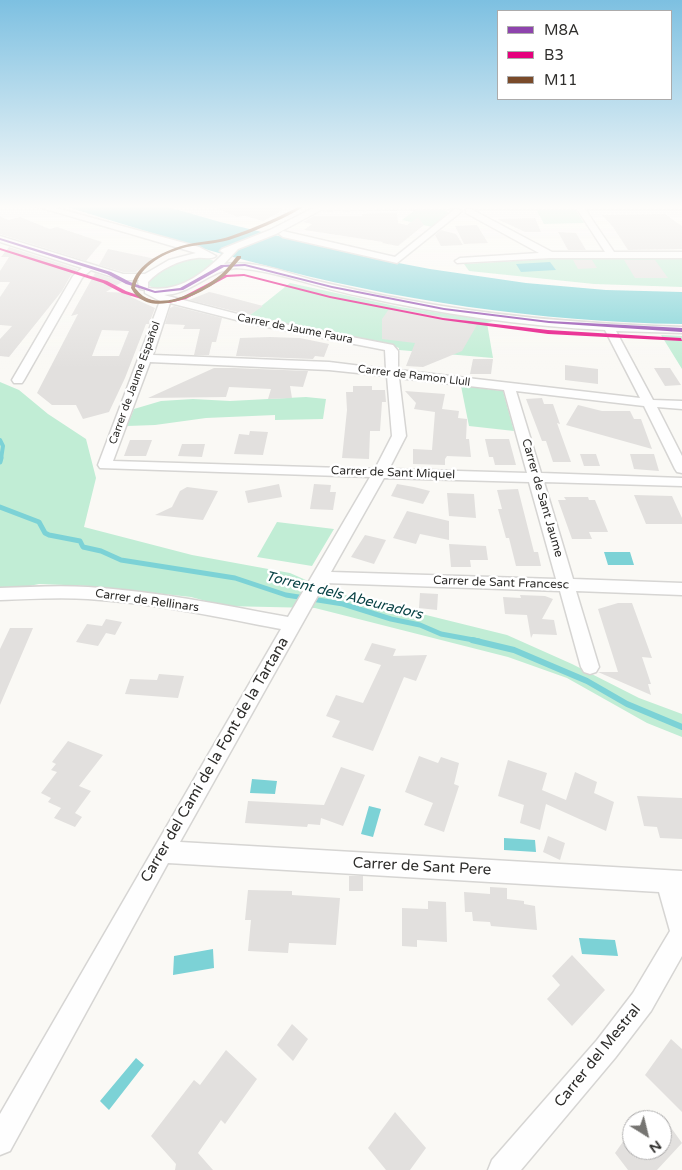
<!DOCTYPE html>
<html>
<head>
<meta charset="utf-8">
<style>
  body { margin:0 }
  #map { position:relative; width:682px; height:1170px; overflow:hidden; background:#faf9f5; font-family:"Varela Round",sans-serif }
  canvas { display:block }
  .legend { position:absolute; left:497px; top:10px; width:175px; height:90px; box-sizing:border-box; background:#fff; border:1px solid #acabab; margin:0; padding:6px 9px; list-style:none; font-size:15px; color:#2f2e2c }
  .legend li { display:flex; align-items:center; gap:10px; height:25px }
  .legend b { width:25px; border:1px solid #acabab }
  .north { position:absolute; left:622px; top:1110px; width:50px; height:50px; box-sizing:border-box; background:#fff; border:1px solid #acabab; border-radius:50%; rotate:144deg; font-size:14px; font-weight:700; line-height:20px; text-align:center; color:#2f2e2c }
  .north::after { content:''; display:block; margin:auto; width:18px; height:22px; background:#767572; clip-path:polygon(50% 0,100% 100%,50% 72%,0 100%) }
</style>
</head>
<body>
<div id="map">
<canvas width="682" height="1170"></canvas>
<ul class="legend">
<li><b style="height:6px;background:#8e44ad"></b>M8A</li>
<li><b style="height:6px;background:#e5007d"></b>B3</li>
<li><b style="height:6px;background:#7a4b2a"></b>M11</li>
</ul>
<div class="north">N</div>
</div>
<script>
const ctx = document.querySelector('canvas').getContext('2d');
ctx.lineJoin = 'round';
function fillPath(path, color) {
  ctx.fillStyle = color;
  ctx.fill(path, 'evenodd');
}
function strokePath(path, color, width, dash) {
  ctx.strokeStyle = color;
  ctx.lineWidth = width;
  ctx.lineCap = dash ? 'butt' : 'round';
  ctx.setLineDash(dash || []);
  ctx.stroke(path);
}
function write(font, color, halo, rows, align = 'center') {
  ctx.font = font + ' "Varela Round",sans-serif';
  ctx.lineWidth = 5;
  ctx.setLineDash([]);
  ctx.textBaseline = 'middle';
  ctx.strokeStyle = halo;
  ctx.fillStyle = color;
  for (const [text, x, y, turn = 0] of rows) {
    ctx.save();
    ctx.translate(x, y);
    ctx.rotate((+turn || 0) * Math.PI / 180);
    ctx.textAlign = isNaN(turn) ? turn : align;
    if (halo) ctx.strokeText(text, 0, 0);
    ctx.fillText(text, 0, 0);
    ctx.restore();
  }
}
fillPath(new Path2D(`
  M536 209H575L584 223 544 224Z
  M415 210H444L450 213 432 227 402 220Z
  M205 257 216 262C198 275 171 301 148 285L149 280C168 267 182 259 205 257Z
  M682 258V287L594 284 469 271 464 264 548 259Z
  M290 283 400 307 493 321 487 323 493 358 399 350V348C379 340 359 339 338 336 308 331 279 324 250 315Z
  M661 335 682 336V369Z
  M0 382 19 390 48 414 86 439 96 478 84 527 192 555 290 573 333 592 507 635 572 664 639 698 682 714V737L647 723 567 678 508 657 315 608 224 606 191 597 90 586 39 584 0 592Z
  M461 386 503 391 514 431 469 426Z
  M306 397 326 399 323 419 275 420V415L206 418 155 425 127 426 134 409 161 401 193 399 230 401Z
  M277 522 334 529 312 566 257 557Z`), '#c1edd5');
fillPath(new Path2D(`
  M60 205H161L220 222 367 257 430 269 526 283 606 290 682 292V324C539 322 394 300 256 263 190 246 125 224 60 205Z
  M550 262 556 270 521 272 516 264Z
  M604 552H630L634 565H608Z
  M252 779 277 781 275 794 250 793Z
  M369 806 381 809 373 837 361 834Z
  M504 838 535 840 536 852 504 850Z
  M579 938 615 940 618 956 582 954Z
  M213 949 214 968 173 975 174 956Z
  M136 1058 144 1065 109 1110 100 1101Z`), '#7cd2d6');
strokePath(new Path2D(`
  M0 440 3 446 1 459`), '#7cd2d6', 4);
strokePath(new Path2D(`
  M0 462 1 458
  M0 507 39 522 45 533 49 535 80 541 83 547 101 551 121 560 235 578 286 595 343 604 391 619 420 625 441 634 479 641`), '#7cd2d6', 5);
strokePath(new Path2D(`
  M472 640 514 650 587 681 627 704 682 727`), '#7cd2d6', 6);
fillPath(new Path2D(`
  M217 205H270L285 209 263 221 245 216 237 217 219 209V206Z
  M379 213H397L398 223 407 225 418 217 424 225 398 246 382 243 383 242 304 230 312 224 303 222 314 216H362V214Z
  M665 214 682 226V249L628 250 613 227 602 215Z
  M0 216 8 220 20 217 50 229 57 227 102 242 86 261 0 234Z
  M535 218 541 232H525L497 219Z
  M477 225 488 243 464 244 455 226Z
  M441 230 456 234 463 245 441 246 435 235Z
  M558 232 576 233 586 250H568Z
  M9 247 78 269 71 275 62 291 9 357 0 356V339L12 326 0 325V297L10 282H0V271L9 257H1Z
  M108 249 156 259 136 272H123L99 265Z
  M573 260H592L597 268 578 269Z
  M624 260H655L668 278H635Z
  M95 273 122 282 106 292 134 293 131 297 155 308 149 324H146L125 378 109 412 83 419 76 405H52L37 393 78 314 71 316ZM102 330 129 331 119 356H92Z
  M209 292 214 293 263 306 250 315 189 300Z
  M174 306 222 318 216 342H212L209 355H194L200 329H183L185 325 165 324 170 308Z
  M389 309 398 311 399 309 469 321 468 324 477 325 462 351 423 367 406 366 415 343 382 339V319Z
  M270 337 300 338 329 344 324 357 315 356 313 359 236 356 240 338Z
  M473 359H493L491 374H470Z
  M565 365 598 369V384L565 380Z
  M214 368H234L308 371 303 387 290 386 292 398 268 399 271 389 229 387 226 397 148 398Z
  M654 368H670L681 385 665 386Z
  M353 386H372V390H385L386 402H382L380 431H370L369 459 342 458 347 410 346 392H353Z
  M405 391 445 394 442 409 459 411 458 418 467 419 466 439H469L471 457 447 456 445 459V465L413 464V449L432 450 435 412 414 409 416 403Z
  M542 398 544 404H553L560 424 557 423 571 462H553L546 441H542L526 399Z
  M578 405 602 411H630L634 419H641L652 449 566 425Z
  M250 431 268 432 263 455 234 454 239 434 249 435Z
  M485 439H509L516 465H495L493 457H489Z
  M130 440H152L146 456H124Z
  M182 444H205L202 457 178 456Z
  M580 454H596L600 466H584Z
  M630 454H654L659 471 634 469Z
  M279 484 282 497 248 503 245 491Z
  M314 484 331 485 330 492H336L333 510 310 509Z
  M397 484 414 487 430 491 423 504 391 496Z
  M187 487 218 491 203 520 155 515 172 507 180 491Z
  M518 489 534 552H538L541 566H516L509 538H506L498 509H502L497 490Z
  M447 493 474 494 476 518 449 516Z
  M634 495 672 496 682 518V524H646Z
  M564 497H588L589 500H595L608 532H589L592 539H572L558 500H566Z
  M407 511 449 521V540L420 534 416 544 393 538Z
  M365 535 386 540 374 564 351 557Z
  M449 544 486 546 488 560H470L471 567H451Z
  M420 593 438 594 437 610 419 608Z
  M520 595 545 596 553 599 542 619 554 620 557 635 533 634 531 638 527 615 505 614 503 597 521 598Z
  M618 603H632L652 658 642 657 651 684H648L651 695 598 672H618L598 609Z
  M106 619 122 622 115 635 106 633 98 646 76 642 87 624 102 626Z
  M10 628H33L0 705V649Z
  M372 643 396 649 393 656 427 655 416 681 404 677 373 751 332 737 340 721 326 716 336 695 363 703 381 665 364 660Z
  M159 674 184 676 178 698 125 694 130 679 157 680Z
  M68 741 103 755 79 786 91 791 75 813 82 817 75 827 54 818 61 808 48 802 51 798 41 793 57 772 51 770 56 764 52 762Z
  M419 756 438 763 441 757 459 763 454 784 459 786 444 832 424 825 433 803 405 792Z
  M508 760 547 773 542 790 566 800 575 772 597 782 594 793 614 802 606 831 546 804 540 830 520 823 524 805 498 796Z
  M341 767 365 775 343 826 321 818 320 825 308 824 307 827 245 823 248 801 324 805Z
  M637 796 682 798V839L660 838 657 827 644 826Z
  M548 836 565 843 560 860 543 852Z
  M349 876H363V891H349Z
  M490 887 507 888V899L524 901V904L535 906 537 930 491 926 490 922 473 921 472 912H465L464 892 490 894Z
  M248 890 292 891V895L340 898 336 945 289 943 288 953 248 951 251 920H245Z
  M428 901 446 902 447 942 417 940V947L402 946V908L428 909Z
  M572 955 605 990 572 1026 547 999 560 985 552 976Z
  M292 1024 308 1039 293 1061 277 1045Z
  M671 1039 682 1049V1112L645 1075Z
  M226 1050 257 1079 225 1124 221 1120 198 1153 213 1170H175L176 1164 151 1136 194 1080 200 1085Z
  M395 1112 426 1148 410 1170H386L368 1148Z
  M662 1115 682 1143 657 1170H628L615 1153 632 1129V1150H662Z`), '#e2e0de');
const street = new Path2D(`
  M32 205H45L199 247 216 256C211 260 204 257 197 258 179 260 160 269 148 282V288C178 293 203 274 224 253L220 251 222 249 270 230 313 208 309 205H452V208L449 209 321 210 276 234 238 249 224 264C256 260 284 272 313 280 343 287 373 294 402 299 495 317 588 324 682 327V333L616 331 653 400 682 401V409L657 407 682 456V473L677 472 675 469 644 406 516 391 541 473 682 478V486L544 482 573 579 682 583V595L576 591 599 667 596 672 590 674 584 672 581 667 560 591 325 583 180 842 682 871V956L651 1011 615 1058 521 1170H488L492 1160 597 1040 633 993 670 931 659 892 168 863 10 1151 0 1155V1114L281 629C217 617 153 603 88 599 59 597 29 599 0 600V588C29 587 59 585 88 587 155 591 222 605 288 617L370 477 100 468 98 465 160 301 145 293V290L140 289 138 282 139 280H122L91 270 82 278 24 380 22 383H14L12 380 73 276 82 268 0 242V236L123 274H145L169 260 196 253ZM236 268C278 271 318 288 359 296 440 314 522 326 605 330L640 398 398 370V351L393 345 253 318 164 295C192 294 208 271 236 268ZM170 303 252 324 385 350 386 369 329 362 153 355ZM150 362 329 370 387 376 392 436 375 469 113 461ZM399 378 504 390 527 473 389 469 406 436ZM384 478 529 482 556 579 331 572Z
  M471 205H682V209H585L614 252H682V258H550L457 263 455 261 460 258 539 253 466 213V209L469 208 552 252H605L577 209H474L471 208Z
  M455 209 462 211 397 263 283 237 279 234 283 231 395 257Z`);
strokePath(street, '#d6d5d3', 3);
fillPath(street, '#fefefe');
fillPath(new Path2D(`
  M0 238 111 272 130 282 155 291 180 288 221 265 245 264 332 286 444 308 549 321 682 328V332L549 323 444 310 332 288 245 266 224 267 183 290 155 293 126 284 107 274 0 240Z`), '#8e44ad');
fillPath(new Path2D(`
  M0 248 107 281 126 291 154 301H169L182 297 224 275 244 274 330 296 443 318 548 330 681 338 682 341 548 334 443 320 330 298 244 276 227 277 186 299 169 303H154L122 293 103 283 0 250Z`), '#e5007d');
fillPath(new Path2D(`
  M302 205H306C287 218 251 233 229 240 215 244 201 244 187 247 167 252 139 265 135 288 138 291 140 294 143 296 164 310 202 290 219 276 226 271 231 263 237 256H241V258C234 265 229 273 222 278 204 293 159 315 138 297 135 295 133 291 131 288 135 263 167 249 189 244 203 241 217 241 231 236 255 228 279 217 302 205Z`), '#7a4b2a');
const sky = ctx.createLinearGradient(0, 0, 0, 369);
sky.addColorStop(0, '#7dc0e1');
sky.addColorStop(0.56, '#fdfcfa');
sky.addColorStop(1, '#fdfcfa00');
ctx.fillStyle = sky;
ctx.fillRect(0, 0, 682, 369);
write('11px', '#2f2e2c', '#fff', [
  ["Carrer de Jaume Faura",295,329,11],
  ["Carrer de Ramon Llull",414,376,7],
  ["Carrer de Jaume Español",135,383,-70]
]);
write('12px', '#2f2e2c', '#fff', [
  ["Carrer de Sant Miquel",393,473,2],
  ["Carrer de Sant Jaume",542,498,74],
  ["Carrer de Sant Francesc",501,583,2],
  ["Carrer de Rellinars",147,601,8]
]);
write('italic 14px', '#0a4346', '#fff', [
  ["Torrent dels Abeuradors",344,596,14]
]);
write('15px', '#2f2e2c', '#fff', [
  ["Carrer del Camí de la Font de la Tartana",215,760,-60],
  ["Carrer de Sant Pere",422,867,3],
  ["Carrer del Mestral",598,1056,-51]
]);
</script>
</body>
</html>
